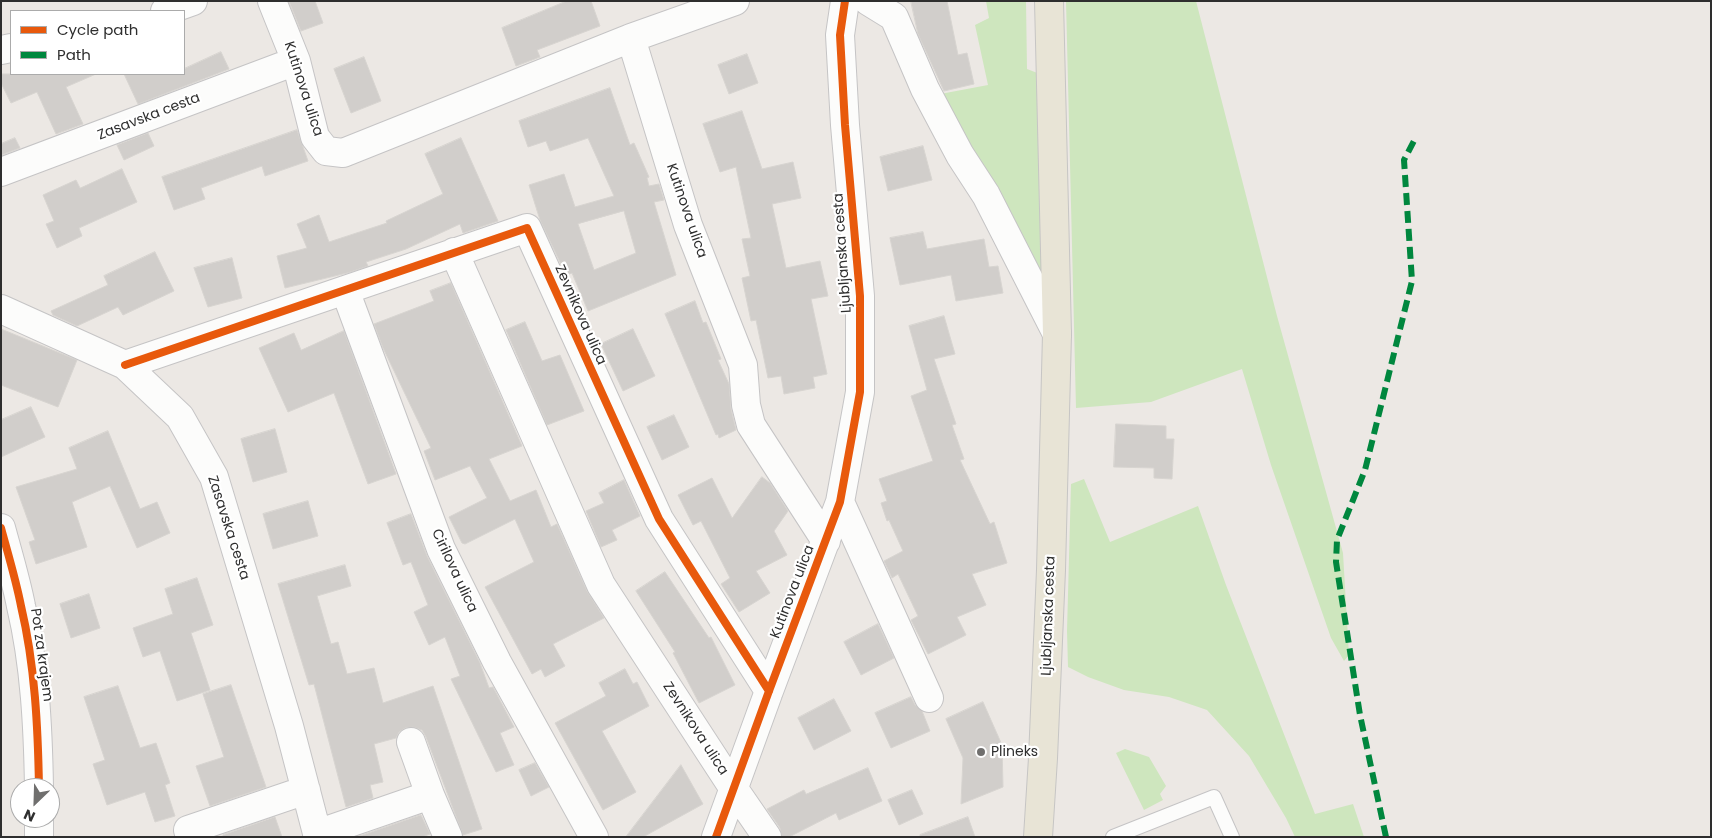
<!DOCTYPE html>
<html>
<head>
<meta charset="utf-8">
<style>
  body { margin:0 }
  #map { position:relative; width:1712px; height:838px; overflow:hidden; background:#ece8e4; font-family:Poppins,sans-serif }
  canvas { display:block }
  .frame { position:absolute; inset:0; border:2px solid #2e2e2e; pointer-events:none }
  .legend { position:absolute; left:10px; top:10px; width:175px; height:65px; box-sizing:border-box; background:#fff; border:1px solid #ababab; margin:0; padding:6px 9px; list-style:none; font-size:15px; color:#2e2e2e }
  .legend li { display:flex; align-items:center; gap:10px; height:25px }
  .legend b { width:25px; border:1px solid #ababab }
  .north { position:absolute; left:10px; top:778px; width:50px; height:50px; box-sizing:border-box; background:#fff; border:1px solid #ababab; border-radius:50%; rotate:204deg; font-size:14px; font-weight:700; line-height:20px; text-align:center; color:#2e2e2e }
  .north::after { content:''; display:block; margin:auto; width:18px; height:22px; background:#706f6e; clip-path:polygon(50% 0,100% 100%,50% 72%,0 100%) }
</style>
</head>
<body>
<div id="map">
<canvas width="1712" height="838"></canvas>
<div class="frame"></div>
<ul class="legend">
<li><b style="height:6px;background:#e8590c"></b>Cycle path</li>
<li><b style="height:6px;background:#00873e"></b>Path</li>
</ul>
<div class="north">N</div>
</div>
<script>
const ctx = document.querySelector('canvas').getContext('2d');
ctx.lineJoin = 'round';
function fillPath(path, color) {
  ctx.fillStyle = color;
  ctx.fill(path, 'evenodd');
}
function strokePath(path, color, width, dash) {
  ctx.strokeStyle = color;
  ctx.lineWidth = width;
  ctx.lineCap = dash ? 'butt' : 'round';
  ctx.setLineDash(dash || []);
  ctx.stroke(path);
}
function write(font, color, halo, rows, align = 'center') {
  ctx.font = font + ' Poppins,sans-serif';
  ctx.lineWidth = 4.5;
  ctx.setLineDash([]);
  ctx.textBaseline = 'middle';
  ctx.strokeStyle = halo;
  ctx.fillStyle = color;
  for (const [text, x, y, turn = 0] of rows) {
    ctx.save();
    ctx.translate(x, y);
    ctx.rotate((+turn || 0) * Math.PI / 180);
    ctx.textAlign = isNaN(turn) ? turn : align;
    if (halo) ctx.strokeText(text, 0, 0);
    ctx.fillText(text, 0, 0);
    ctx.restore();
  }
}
fillPath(new Path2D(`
  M986 1H1026L1027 69 1040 74 1042 276 935 95 988 85 975 25 989 18Z
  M1066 1H1196L1277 316 1343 553 1349 655 1344 661 1331 638 1271 465 1242 369 1151 402 1076 408Z
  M1084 479 1110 542 1198 506 1226 585 1315 814 1353 804 1364 837H1295L1286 818 1249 756 1207 710 1169 697 1124 690 1088 677 1068 667 1067 631 1071 484Z
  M1125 749 1149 757 1166 786 1160 794 1163 800 1144 810 1116 753Z`), '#cee6be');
const building = new Path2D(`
  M289 1H315L323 23 301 31Z
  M567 1H591L600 26 537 50 540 57 516 66 502 28Z
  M911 1H947L958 55 967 53 974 84 944 91 918 34Z
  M221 52 229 69 138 104 124 74H184V69Z
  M747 54 758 83 729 94 718 65Z
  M364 57 381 101 351 113 334 69Z
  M1 74H96L66 87 83 124 56 134 37 92 11 103 1 83Z
  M610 88 630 145 634 143 649 177 647 178 649 186 659 184 664 200 654 202 676 275 588 311 572 273 566 275 540 220 529 185 564 174 575 207 614 196 588 138 550 151 546 141 528 147 519 121ZM624 211 636 253 594 270 578 224Z
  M742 111 762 169 793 162 801 198 772 204 786 268 820 261 828 296 811 299 827 374 813 377 815 388 784 394 781 376 768 378 756 320 751 321 742 278 750 276 742 239 751 238 736 167 720 172 703 124Z
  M297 130 308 161 265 176 262 166 201 188 205 199 174 210 162 177Z
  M148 133 154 146 124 160 117 145Z
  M15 138 20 148 1 155V144Z
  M461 138 498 221 463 233 460 224 406 249 366 262 368 266 347 273 285 288 277 256 307 248 297 224 319 215 329 242 387 223 386 221 443 194 425 154Z
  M923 146 932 180 888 191 880 157Z
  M122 169 137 202 79 228 82 236 57 248 46 224 54 221 43 195 76 180 80 188Z
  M923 232 927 249 984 239 989 267 998 266 1003 293 956 301 951 275 900 285 890 238Z
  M155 252 174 291 123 315 118 307 77 326 53 315 51 311 108 285 104 276Z
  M232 258 242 298 208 307 194 268Z
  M451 283 522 446 489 459 510 501 536 490 551 527 557 524 587 591 604 618 553 644 565 666 545 677 541 669 532 674 485 587 534 562 515 519 465 544 462 543 449 517 487 498 470 466 435 480 424 451 431 448 383 348 374 324 434 301 430 291Z
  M695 301 703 323 706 322 721 359 718 360 729 384 731 409 736 430 719 438 718 434 716 435 665 314Z
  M944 316 955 354 934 359 956 424 952 425 964 459 960 460 990 524 994 522 1007 563 972 574 986 605 957 617 966 635 928 654 911 620 918 616 898 574 892 578 884 561 903 551 889 520 887 521 881 503 887 501 879 479 933 461 911 396 927 390 909 326Z
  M525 322 542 361 560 355 584 411 547 425 506 330Z
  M1 329 77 360 58 407 1 385Z
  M633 329 655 376 623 391 601 344Z
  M344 331 396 474 368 484 334 393 288 412 259 348 294 333 301 350Z
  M31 407 45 437 1 457V420Z
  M674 415 689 447 662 460 647 427Z
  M1116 424 1166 426V439H1174L1172 479 1154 478V468L1114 467Z
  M275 429 287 472 253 482 241 439Z
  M108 431 140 509 157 502 170 533 137 548 110 486 72 502 87 547 36 564 29 542 35 540 16 487 77 469 69 448Z
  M762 477 770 483 788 511 774 531 787 555 756 571 770 593 739 612 721 584 730 578 701 521 693 525 678 495 712 478 732 518Z
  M624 480 640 516 612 530 617 540 601 547 586 511 604 503 599 493Z
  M308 501 318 536 273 549 263 514Z
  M411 514 427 556 480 663 489 688 493 687 514 727 500 733 514 765 496 772 451 679 460 676 445 637 429 645 414 612 428 605 411 562 403 565 387 523Z
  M345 565 351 586 317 596 331 644 338 642 347 674 374 668 383 703 433 686 482 829 463 835 426 737 422 730 413 727 405 728 399 732 396 738 374 744 383 782 370 785 373 798 346 807 314 684 309 685 278 584Z
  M665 572 709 638 711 637 735 685 699 703 673 653 675 652 636 591Z
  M197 578 213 625 191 633 210 690 177 701 160 651 143 657 133 628 173 614 165 589Z
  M89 594 100 628 71 638 60 604Z
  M878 624 894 658 861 675 844 642Z
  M625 669 633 684 637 682 649 706 602 731 636 792 603 810 555 723 606 696 599 683Z
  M231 685 266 787 210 806 196 766 224 757 203 694Z
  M118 686 140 748 156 743 170 783 165 785 175 816 155 822 145 792 107 805 93 764 105 760 84 697Z
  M911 697 915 705 922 711 930 731 891 748 875 713Z
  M834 699 851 731 814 750 798 718Z
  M983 702 1002 745 1003 787 961 804 963 758 946 719Z
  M535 763 549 787 531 796 519 770Z
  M681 765 703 804 643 837H626Z
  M868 768 882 801 839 820 836 813 789 837H782L780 828 767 809 804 790 806 794Z
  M912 790 923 814 899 825 888 800Z
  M421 815 430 834 422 837H357Z
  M275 817 282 837H223V835Z
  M968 817 975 837H920V835Z`);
fillPath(building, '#d1cecb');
strokePath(building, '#d7d4d0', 1);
const lane = new Path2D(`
  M1113 837 1214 797 1232 837`);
const street = new Path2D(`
  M272 1 296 61 315 137 326 151 343 153 631 38 735 1
  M868 1 894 17 925 89 960 155 986 195 1057 334
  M165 11 193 1
  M631 38 688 225 743 365 746 405 751 425 826 541
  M1 50 11 48
  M1 172 296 61
  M454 252 601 585 734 789 767 837
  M345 290 441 549 497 662 594 837
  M1 309 125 365 180 417 214 477 289 726 318 837
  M125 365 527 228 659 519 769 691
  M840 502 929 698
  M411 742 430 795 448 837
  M317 834 430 795
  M190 837 188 830 306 790
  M716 837 769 691 840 502 860 392V296L845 125 840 35 845 1`);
const secondary = new Path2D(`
  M1 528C8 554 16 580 21 606 35 665 38 728 39 788
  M39 818V837`);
const primary = new Path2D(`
  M1038 837 1043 758 1051 570 1057 334 1049 1`);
strokePath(lane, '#c5c4c5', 16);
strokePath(street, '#c5c4c5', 30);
strokePath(secondary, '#c5c4c5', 30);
strokePath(primary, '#c6c5c4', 30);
strokePath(lane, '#fcfcfb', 14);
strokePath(street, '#fcfcfb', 28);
strokePath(secondary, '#fcfcfb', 28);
strokePath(primary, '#e8e4d6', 28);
strokePath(new Path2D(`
  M1386 837 1360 715 1336 562 1337 540 1365 470 1412 281 1404 160 1415 139`), '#00873e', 6, [12, 6]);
strokePath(new Path2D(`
  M125 365 527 228 659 519 769 691
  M1 528C8 554 16 580 21 606 35 665 38 728 39 788
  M716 837 769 691 840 502 860 392V296L845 125 840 35 845 1`), '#e8590c', 8);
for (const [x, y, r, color] of [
  [981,752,5,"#706f6e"]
]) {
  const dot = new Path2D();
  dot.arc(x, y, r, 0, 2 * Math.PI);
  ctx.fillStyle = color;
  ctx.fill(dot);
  strokePath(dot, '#fff', 2);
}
write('14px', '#2e2e2e', '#fff', [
  ["Kutinova ulica",303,89,72],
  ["Zasavska cesta",149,117,-21],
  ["Kutinova ulica",686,211,71],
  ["Ljubljanska cesta",843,253,-94],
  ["Zevnikova ulica",580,315,66],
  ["Zasavska cesta",228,528,72],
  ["Cirilova ulica",454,571,65],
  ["Kutinova ulica",793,592,-69],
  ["Ljubljanska cesta",1049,616,-88],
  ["Pot za krajem",41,655,82],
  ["Zevnikova ulica",695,729,57]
]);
write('14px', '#2e2e2e', '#fff', [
  ["Plineks",991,752]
], 'left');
</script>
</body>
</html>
